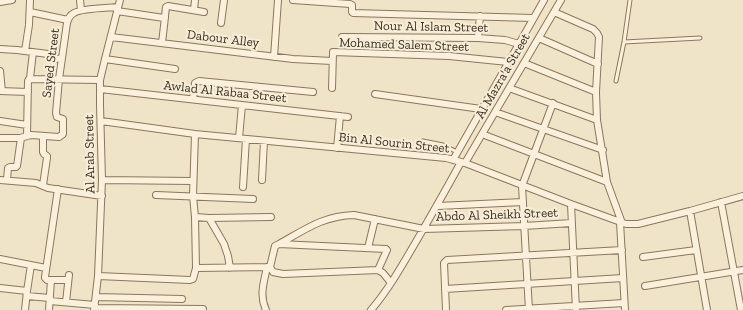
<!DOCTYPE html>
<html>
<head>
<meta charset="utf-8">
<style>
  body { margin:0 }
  canvas { display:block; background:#f0e4c8 }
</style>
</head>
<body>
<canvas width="743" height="310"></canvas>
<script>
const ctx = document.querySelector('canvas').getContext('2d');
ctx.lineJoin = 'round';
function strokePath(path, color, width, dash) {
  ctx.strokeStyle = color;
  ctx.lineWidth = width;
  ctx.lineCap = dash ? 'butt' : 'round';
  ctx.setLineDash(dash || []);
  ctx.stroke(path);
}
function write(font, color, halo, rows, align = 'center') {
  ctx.font = font + ' "Zilla Slab",serif';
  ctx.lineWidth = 4;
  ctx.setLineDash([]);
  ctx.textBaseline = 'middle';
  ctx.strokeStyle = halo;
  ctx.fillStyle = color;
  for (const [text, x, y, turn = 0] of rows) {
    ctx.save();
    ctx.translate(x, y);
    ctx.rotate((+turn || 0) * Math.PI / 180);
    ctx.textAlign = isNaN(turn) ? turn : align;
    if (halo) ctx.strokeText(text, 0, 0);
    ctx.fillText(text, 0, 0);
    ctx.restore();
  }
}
const service = new Path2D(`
  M624 42 700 38
  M616 81 624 42 630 0
  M423 141 443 145 457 152`);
const minor = new Path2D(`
  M80 0 81 10
  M293 0 350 4 352 5V12L353 13 533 18
  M0 2 12 0
  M194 10 195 0
  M117 11 164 18 165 16 166 7 168 6 204 12
  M30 12 68 20
  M554 12 593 29 597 33 599 37 596 92 597 120 607 182 622 223
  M221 23 224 0
  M111 37 293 59 332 61
  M342 37 478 38 505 40 519 44
  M478 38 480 16
  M539 38 598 64
  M162 43 165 17
  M0 49 17 50 48 54 49 55V58L61 59
  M25 51 29 25 30 0
  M274 57 278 0
  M105 59 175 69
  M524 63 596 92
  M0 71 2 91
  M30 78 33 52
  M332 88 333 53V52L449 56 508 62
  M509 88 597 120
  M100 89 348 117
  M0 91 28 92
  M375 94 481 109
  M193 99 195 83 199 81 313 92
  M495 112 603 150
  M0 121 27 125
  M101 121 195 134 446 158 465 163 571 204 626 224H638L690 211 743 196
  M482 134 607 182
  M27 136 28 81 29 79 100 80
  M43 136V152L44 154 47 156V158L43 185
  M0 138H20L31 135 59 137 63 134V119L57 117 56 113 59 79 67 23C68 19 70 15 74 13 82 8 108 8 118 7
  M239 138 242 105
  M337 148 340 116
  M453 160 544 0
  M465 163 561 0
  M0 180 36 183 48 188 102 196
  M7 180 8 168 10 167H16L17 166 21 138
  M102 180 193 181
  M262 180 264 141
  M243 187 246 139
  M58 189 45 277V278L47 280H68
  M156 195 253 199
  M721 202 741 310
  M571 204 576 310
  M438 206 523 202
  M690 211 707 310
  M195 217 209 218 224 244 228 256 230 268
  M209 218 271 217
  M620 222 625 310
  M279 244C306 229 323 216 354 215L424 229 524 226 572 223
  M368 248 375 219
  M643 257 696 250
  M0 259 46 268
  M196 268 270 267
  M378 270 387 250 386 249 279 244 275 246 270 267 273 272 283 274 378 270 383 273 391 283
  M98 276 190 280 193 279 196 268 195 217 193 196 195 134
  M645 286 743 270
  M0 288 27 291
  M445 289 623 278
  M27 296 50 298
  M96 297 182 299
  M50 301 95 305
  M66 302 69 275
  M95 308 203 309
  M25 310 27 291 31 265
  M49 310 51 280
  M94 310 98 276 102 180 100 105V80L105 59 120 0
  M266 310C259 295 264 282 267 267
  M371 310C389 289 403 264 417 240 432 214 447 188 461 162
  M446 310 444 263 447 260 622 250
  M506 310 624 303
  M529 310 522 186 553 103`);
strokePath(service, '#8d765c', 5);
strokePath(minor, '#8d765c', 8);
strokePath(service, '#faf1dc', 3);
strokePath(minor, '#faf1dc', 6);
write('13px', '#3d2e20', '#f7eed8', [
  ["Nour Al Islam Street",431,27,1],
  ["Dabour Alley",223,39,7],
  ["Mohamed Salem Street",404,45,2],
  ["Sayed Street",51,63,-83],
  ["Al Mazra'a Street",503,76,-60],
  ["Awlad Al Rabaa Street",225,92,6],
  ["Bin Al Sourin Street",394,143,6],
  ["Al Arab Street",90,154,-91],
  ["Abdo Al Sheikh Street",497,215,-2]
]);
</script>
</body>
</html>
